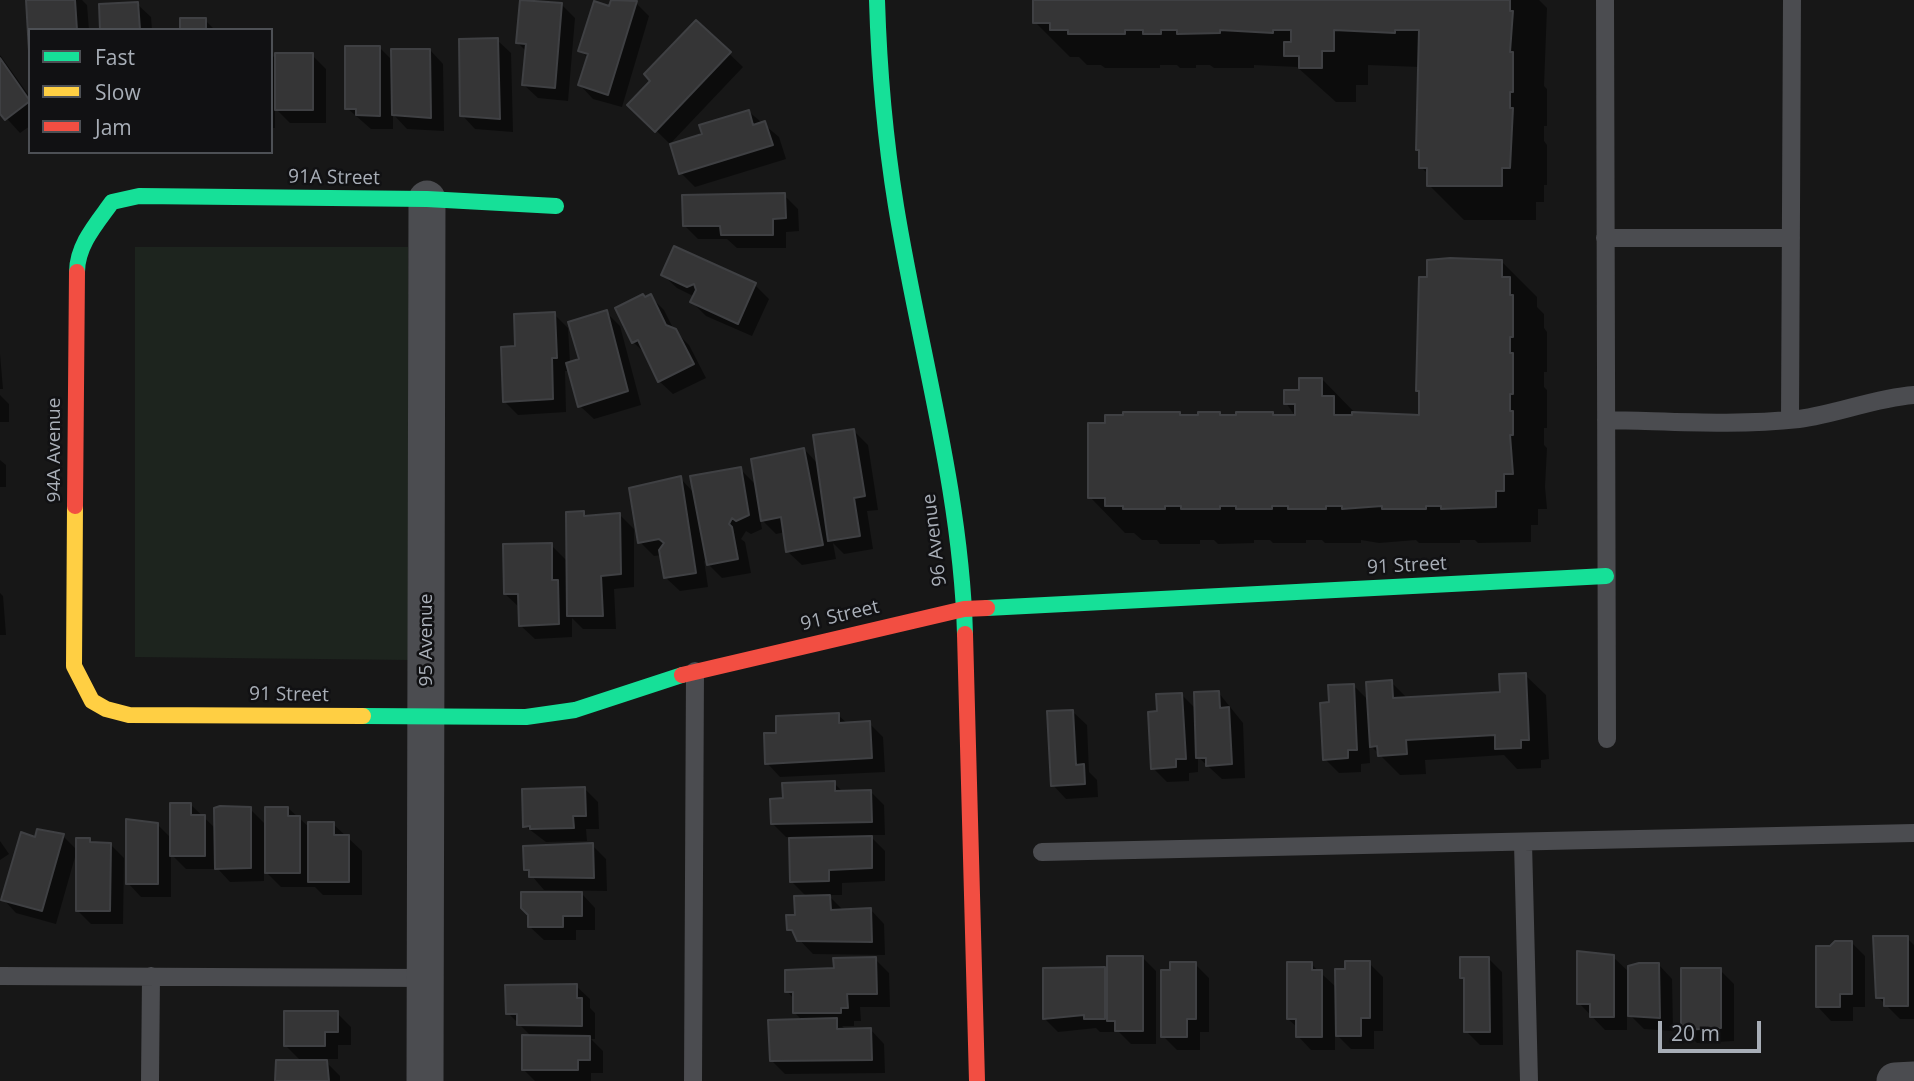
<!DOCTYPE html>
<html>
<head>
<meta charset="utf-8">
<style>
  body { margin:0 }
  #map { position:relative; width:1914px; height:1081px; overflow:hidden; background:#171717; font-family:"Open Sans",sans-serif }
  canvas { display:block }
  .legend { position:absolute; left:28px; top:28px; width:245px; height:126px; box-sizing:border-box; background:#111113; border:2px solid #4d5055; margin:0; padding:9px 12px; list-style:none; font-size:21px; color:#a8aeb7 }
  .legend li { display:flex; align-items:center; gap:14px; height:35px }
  .legend b { width:35px; border:2px solid #4d5055 }
  .scale { position:absolute; left:1658px; top:1021px; width:103px; height:32px; box-sizing:border-box; border:4px solid #a8aeb7; border-top:0; padding-left:9px; font-size:21px; line-height:24px; white-space:nowrap; color:#a8aeb7; -webkit-text-stroke:5px #111113; paint-order:stroke }
</style>
</head>
<body>
<div id="map">
<canvas width="1914" height="1081"></canvas>
<ul class="legend">
<li><b style="height:9px;background:#16e098"></b>Fast</li>
<li><b style="height:9px;background:#ffcf43"></b>Slow</li>
<li><b style="height:9px;background:#f24e42"></b>Jam</li>
</ul>
<div class="scale">20 m</div>
</div>
<script>
const ctx = document.querySelector('canvas').getContext('2d');
ctx.lineJoin = 'round';
function fillPath(path, color) {
  ctx.fillStyle = color;
  ctx.fill(path, 'evenodd');
}
function strokePath(path, color, width, dash) {
  ctx.strokeStyle = color;
  ctx.lineWidth = width;
  ctx.lineCap = dash ? 'butt' : 'round';
  ctx.setLineDash(dash || []);
  ctx.stroke(path);
}
function write(font, color, halo, rows, align = 'center') {
  ctx.font = font + ' "Open Sans",sans-serif';
  ctx.lineWidth = 5;
  ctx.setLineDash([]);
  ctx.textBaseline = 'middle';
  ctx.strokeStyle = halo;
  ctx.fillStyle = color;
  for (const [text, x, y, turn = 0] of rows) {
    ctx.save();
    ctx.translate(x, y);
    ctx.rotate((+turn || 0) * Math.PI / 180);
    ctx.textAlign = isNaN(turn) ? turn : align;
    if (halo) ctx.strokeText(text, 0, 0);
    ctx.fillText(text, 0, 0);
    ctx.restore();
  }
}
fillPath(new Path2D(`
  M135 247H408L410 660 135 657Z`), '#1d241e');
fillPath(new Path2D(`
  M27 0H82L87 5 89 30H30V38Z
  M613 0 636 3 649 16 622 107 593 99 580 85 588 58 580 50Z
  M1035 0H1539L1547 8 1544 86 1547 89V126H1544V141L1547 145V185H1544V202H1536V220H1464L1429 185V175L1421 167 1418 149 1420 67 1368 65V85H1356V102H1336L1297 67 1254 65V68H1214L1210 65H1196V68H1180L1177 65H1160V68H1105L1101 65H1087L1079 57H1070L1035 22Z
  M137 4 151 17 152 30H102Z
  M561 4 575 18 568 101 538 98 524 85 527 52 518 43Z
  M205 20 215 30H182Z
  M696 22 743 67 670 144 630 105 652 81Z
  M497 40 511 53 513 132 475 129 462 115Z
  M379 47 393 61 430 50 443 64 444 131 407 129 393 114V129H371L347 108Z
  M271 54 277 60 312 55 326 69V123H290L275 108V128H271Z
  M0 55 30 97V126L20 133 0 111Z
  M748 111 779 137 786 159 695 187 681 173 704 135Z
  M784 195 798 209 799 231 786 232V248H737L727 239H698L685 226Z
  M675 248 755 285 769 299 752 336 706 316 692 302 695 297 677 288 663 275Z
  M1501 261 1537 297V307L1544 314V328L1547 332V372H1544V387L1547 390V428H1544V445L1547 448 1545 487 1547 509H1538V525H1531V542L1478 543 1475 540H1460V543H1419L1416 540 1379 543 1361 540V543H1325L1322 540H1306V543H1273L1270 540H1254V543L1218 544 1214 540H1200V544H1160L1157 540H1142L1134 533H1125L1090 497V425L1180 414 1183 417 1219 414 1222 417 1273 414 1276 417H1296L1286 403 1322 379 1358 416 1421 417V393L1418 390V297Z
  M650 296 664 310 674 330 689 345 706 378 673 394 659 381 647 355 633 342 645 298Z
  M606 312 620 326 641 405 594 419 580 406 570 371H565L566 412 518 415 504 401 517 348 554 314 568 328 570 363 581 360Z
  M0 353V354L3 389H0Z
  M0 395 9 404V422H0Z
  M854 431 868 445 878 510 867 511 873 549 844 554 833 543 836 559 802 565 788 552 785 532 776 534 760 518 762 529 751 534 746 531 741 539 745 542 751 573 722 578 704 560 708 587 680 591 666 578 662 555 654 556 640 542 680 478 695 494 740 469 757 486 804 449 819 465Z
  M0 460 6 465V487H0Z
  M583 513 588 517 620 515 634 529V587L614 589 616 629H583L572 618V637L535 639 521 626 519 607 505 594 551 545 568 562Z
  M0 593 3 596 6 635H0Z
  M1525 675 1546 695 1549 759 1541 760V768L1517 769 1504 755 1425 760 1426 774 1400 775 1369 744 1370 763 1361 764V772L1339 773 1325 759 1331 704 1353 685 1369 701 1391 682 1408 699 1502 693Z
  M1218 692 1243 723 1245 778 1222 779 1198 757V772L1189 773V781L1167 782 1153 768 1159 713 1181 694 1196 709Z
  M1073 712 1087 725 1089 772 1097 780 1098 797 1066 799 1053 785Z
  M838 715 848 724 869 723 883 737 885 772 780 777 767 763 778 734Z
  M834 783 843 792H871L884 805 885 835H869L885 851V881L842 883V895H828L844 911 871 910 884 924 885 955 813 954 789 929 808 898 792 882 791 837H786L772 823 785 800Z
  M584 788 598 802 599 829H586L587 841 546 842 525 826Z
  M190 804 216 829 250 809 267 826 288 808 310 828 333 824 362 851V895H323L315 887H281L264 870V881L230 882 218 869H186L171 854V897H141L128 883 157 824 172 839Z
  M63 836 77 850 56 924 16 913 3 899 36 839Z
  M89 840 94 844H110L124 858 123 924H91L77 910Z
  M0 841 9 854 0 860Z
  M592 845 606 859 607 891 544 890 526 869Z
  M582 894 595 908V930H576V940H544L530 927Z
  M1907 938 1914 945V1019H1900L1878 997Z
  M1852 943 1865 956V1007H1853V1021H1831L1818 1007V947Z
  M1142 957 1156 971V1044H1131L1119 1032H1100L1096 1028 1058 1032 1045 1019 1104 969 1109 973Z
  M1613 957 1630 973 1659 965 1672 979 1673 1031 1644 1029 1627 1012V1030H1605L1579 1003Z
  M875 959 889 973 890 1007H860L861 1021H854V1026H842L847 1031 871 1030 884 1044 885 1073 785 1074 771 1060 803 1021 794 1012V999L787 991 836 970Z
  M1489 959 1502 972 1503 1045H1480L1466 1031V982L1462 978Z
  M1369 963 1383 977V1031H1374V1049H1351L1335 1033V1050H1311L1298 1036V1028L1288 1019 1311 964 1337 988Z
  M1195 964 1209 978V1032H1200V1050H1177L1163 1036Z
  M1720 970 1734 984V1041L1697 1043 1683 1029Z
  M576 986 590 999V1008L595 1013V1039H591L603 1051V1073H591V1081H535L523 1069 532 1037 508 1013Z
  M337 1013 351 1027V1045H338V1059H323L340 1076V1081H277L302 1062 285 1045Z`), '#0007');
const building = new Path2D(`
  M26 0H75L77 30H30L29 51Z
  M520 0 562 3 555 88 522 85 526 44 516 43Z
  M611 0 637 1 608 95 578 85 588 54 578 51 594 1 609 6Z
  M1033 0H1510V11H1513L1510 52H1513V92H1510V108H1513L1510 168H1502V186H1427V168H1419V150H1416L1419 30H1395V33L1334 30V51H1322V68H1299V56H1284V42H1291V30H1273V33L1220 30V33L1177 34V30H1161V34H1143V30H1125V34H1068V30H1050V23H1033Z
  M138 2 140 30H100L99 4Z
  M180 18H206V30H180Z
  M696 20 731 52 655 132 627 105 650 81 644 74Z
  M498 38 500 119 460 116 459 39Z
  M345 46H380V116L356 115V109H345Z
  M391 49H430L431 118 392 115Z
  M275 53H313V110H275Z
  M0 58 30 101 5 120 0 114Z
  M749 110 753 125 765 121 773 145 679 174 670 144 702 134 699 125Z
  M785 193 786 218 773 219V235H721L720 226H683L682 195Z
  M674 246 756 283 738 324 690 302 696 290 694 284 687 287 661 275Z
  M1450 258 1502 260V277H1510V295H1513V337H1510V353H1513V394H1510V411H1513V435H1510L1513 474H1504V491H1496V507L1441 509V506H1426V509H1382V506L1342 509V506H1326V509H1288V506H1272V509H1236V506H1220V509H1181V506H1165V509H1123V506H1105V498H1088V423H1105V415H1123V412H1180V415H1198V412H1220V415H1236V412H1273V415H1295V404H1284V390H1299V378H1322V396H1334V415H1352V412L1419 415V391H1416L1419 277H1427V260Z
  M643 294 645 297 651 294 666 325 676 329 694 364 658 382 638 340 632 343 615 308Z
  M607 310 628 391 578 407 566 363 579 359 568 322Z
  M555 312 557 358H552L553 399 503 402 501 347 515 346 514 314Z
  M854 429 865 496 854 498 860 536 828 541 813 435Z
  M804 448 823 545 786 552 781 517 761 521 751 459Z
  M741 467 749 515 736 521 732 518 729 524 732 527 738 559 707 565 690 476Z
  M681 476 696 573 664 578 659 550 664 543 659 539 638 543 629 488Z
  M584 511V516L620 513 621 574 601 576 603 616H567L566 512Z
  M552 543V580H558L559 624 519 626 518 594H504L503 544Z
  M1526 673 1529 740H1521V748L1495 749V735L1406 740 1407 754 1378 756 1377 746 1370 747 1366 682 1392 680 1393 698 1500 692 1499 674Z
  M1354 684 1357 750H1348V758L1323 760 1320 703 1329 702 1328 685Z
  M1219 691 1220 708 1229 707 1232 764 1206 766V758H1196L1194 692Z
  M1182 693 1186 759H1176V767L1151 769 1148 712 1157 711 1156 694Z
  M1073 710 1076 765 1084 764 1085 784 1051 786 1047 711Z
  M839 713V723L870 721 872 758 765 764 764 733H776V716Z
  M835 781V791L871 790 872 822 771 824 770 799 783 798 782 783Z
  M585 787 586 816H573L574 828 530 829V826L523 827 522 789Z
  M170 803H191V815H205V856H170Z
  M220 806 251 807V868L215 869 214 808Z
  M265 807H288V816H300V873H265Z
  M126 819 158 823V884H126Z
  M308 822H334V835H349V882H308Z
  M37 829 64 834 42 911 1 900 21 832 35 837Z
  M872 836V868L829 870V881L790 882 789 838Z
  M76 838H90V842L111 843 110 911H76Z
  M593 843 594 878 529 877V870H524L523 846Z
  M521 892H582V916H563V927H528V915L521 908Z
  M830 895 831 910 871 908 872 942 797 941 792 930H787L786 915H795L794 896Z
  M1873 936H1908V1006H1884V998H1876Z
  M1835 941H1852V994H1840V1007H1816V946H1830Z
  M1577 951 1614 955V1017H1590V1004H1577Z
  M1107 956H1143V1031H1115V1021H1107Z
  M876 957 877 994H847L848 1008H841V1013H793V992H785V970L834 968 833 958Z
  M1460 957H1489L1490 1032H1464V978H1460Z
  M1345 961H1370V1018H1361V1036H1336L1335 969H1345Z
  M1170 962H1196V1019H1187V1037H1161V970H1170Z
  M1287 962H1312V970H1322V1037H1296V1019H1287Z
  M1639 963H1659L1660 1018 1628 1016V966Z
  M1105 967V1019H1084V1015L1043 1019V968Z
  M1681 968H1721V1028L1681 1030Z
  M577 984V998H582V1026L517 1025V1014H506L505 985Z
  M284 1011H338V1032H325V1046H284Z
  M837 1018V1029L871 1028 872 1060 770 1061 768 1020Z
  M522 1035 590 1036V1060H578V1070H522Z
  M276 1060H327L329 1081H275Z`);
fillPath(building, '#353536');
strokePath(building, '#3f4043', 2);
strokePath(new Path2D(`
  M1605 0 1607 739
  M1605 238H1791
  M1790 419 1792 0
  M1606 420C1669 421 1735 426 1799 419 1838 414 1874 398 1914 395
  M1523 843 1529 1081
  M1042 852 1914 833
  M0 976 426 978
  M150 1081 151 976
  M693 1081 695 671`), '#4b4c50', 18);
strokePath(new Path2D(`
  M425 1081 427 199
  M1895 1081 1914 1080`), '#4b4c50', 37);
strokePath(new Path2D(`
  M877 0C879 68 885 138 896 206 919 348 961 489 965 634
  M77 272C77 245 97 223 112 202L139 196 427 199 556 206
  M987 608 1606 576
  M363 716 526 717 575 710 682 675`), '#16e098', 16);
strokePath(new Path2D(`
  M75 506 74 666 92 701 106 709 129 715 363 716`), '#ffcf43', 16);
strokePath(new Path2D(`
  M75 506 77 272
  M965 634 977 1081
  M682 675 964 609 987 608`), '#f24e42', 16);
write('19px', '#a8aeb7', '#111113', [
  ["91A Street",334,178,1],
  ["94A Avenue",55,450,-90],
  ["96 Avenue",935,540,-97],
  ["91 Street",1407,566,-3],
  ["91 Street",840,616,-13],
  ["95 Avenue",427,640,-90],
  ["91 Street",289,695,1]
]);
</script>
</body>
</html>
